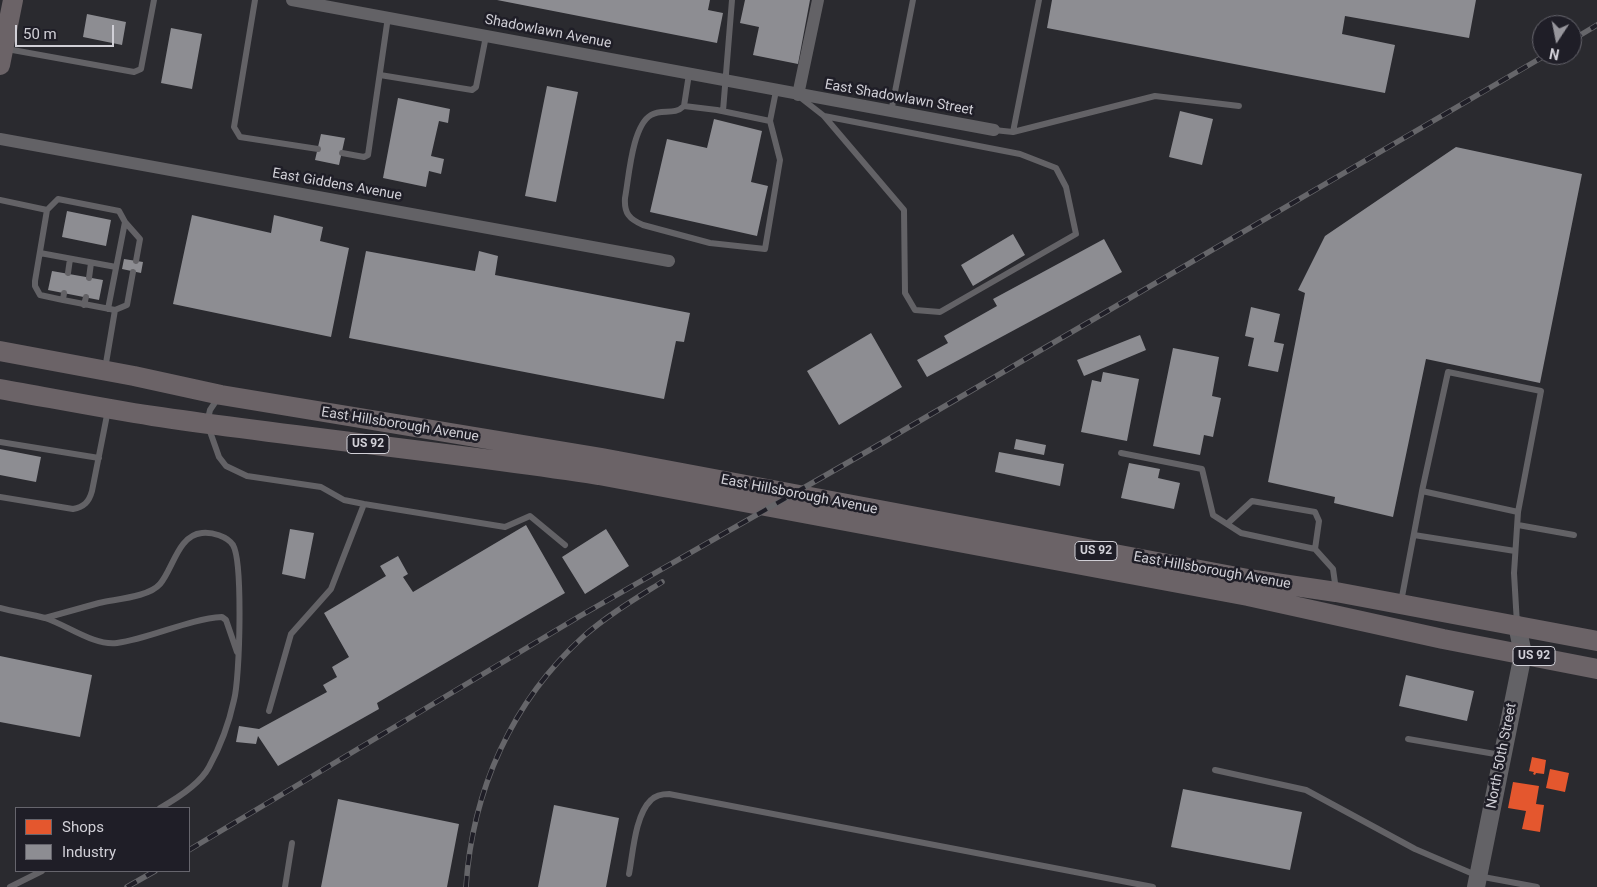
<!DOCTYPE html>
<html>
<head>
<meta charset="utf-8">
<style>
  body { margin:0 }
  #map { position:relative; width:1597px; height:887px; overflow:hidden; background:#2a2a2f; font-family:Roboto,sans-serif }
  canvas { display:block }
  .legend { position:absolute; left:15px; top:807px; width:175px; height:65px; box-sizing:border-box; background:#1f1e27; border:1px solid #66656d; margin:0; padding:6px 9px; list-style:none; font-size:15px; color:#d1d0d7 }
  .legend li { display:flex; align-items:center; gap:10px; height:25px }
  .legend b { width:25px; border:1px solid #66656d }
  .north { position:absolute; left:1532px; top:15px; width:50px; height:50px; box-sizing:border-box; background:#1f1e27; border:1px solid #66656d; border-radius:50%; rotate:191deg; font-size:14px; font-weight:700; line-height:20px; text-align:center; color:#d1d0d7 }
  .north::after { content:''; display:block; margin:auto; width:18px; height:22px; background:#97969c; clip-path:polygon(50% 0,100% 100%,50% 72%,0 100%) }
  .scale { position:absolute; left:15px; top:25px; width:99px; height:22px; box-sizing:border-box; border:2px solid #d1d0d7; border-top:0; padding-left:6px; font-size:15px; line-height:18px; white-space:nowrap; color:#d1d0d7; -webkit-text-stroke:4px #1f1e27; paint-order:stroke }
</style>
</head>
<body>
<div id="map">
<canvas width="1597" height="887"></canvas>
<ul class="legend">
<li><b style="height:14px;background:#e4572e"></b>Shops</li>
<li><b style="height:14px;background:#8d8d92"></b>Industry</li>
</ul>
<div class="north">N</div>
<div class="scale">50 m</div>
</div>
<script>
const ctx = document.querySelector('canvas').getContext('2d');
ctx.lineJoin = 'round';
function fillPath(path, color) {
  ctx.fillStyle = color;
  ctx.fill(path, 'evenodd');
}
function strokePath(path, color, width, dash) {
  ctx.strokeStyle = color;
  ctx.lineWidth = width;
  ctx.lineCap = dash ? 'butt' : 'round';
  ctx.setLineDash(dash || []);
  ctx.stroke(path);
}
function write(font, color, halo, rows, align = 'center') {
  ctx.font = font + ' Roboto,sans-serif';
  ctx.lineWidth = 5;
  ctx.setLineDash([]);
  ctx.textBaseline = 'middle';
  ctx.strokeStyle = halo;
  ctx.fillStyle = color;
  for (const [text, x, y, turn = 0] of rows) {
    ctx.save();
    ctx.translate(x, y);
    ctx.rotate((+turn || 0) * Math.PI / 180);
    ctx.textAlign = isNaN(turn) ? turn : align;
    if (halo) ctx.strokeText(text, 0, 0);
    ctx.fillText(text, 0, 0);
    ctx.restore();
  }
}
fillPath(new Path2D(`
  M1532 757 1546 760 1544 774 1536 773 1535 775 1533 774 1534 772 1529 771Z
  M1550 769 1569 773 1565 792 1546 788Z
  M1513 782 1539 786 1536 804 1544 805 1540 832 1522 829 1526 811 1508 808Z`), '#e4572e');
fillPath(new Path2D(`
  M497 0H710L708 10 723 13 717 43Z
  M745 0H810L798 64 753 55 759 27 740 23Z
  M1052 0H1476L1469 38 1345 16 1342 34 1395 45 1385 93 1047 28Z
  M87 14 126 22 122 45 83 37Z
  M171 28 202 34 192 89 161 83Z
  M547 86 578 92 556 202 525 196Z
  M398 98 450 109 448 123 439 121 431 156 444 159 441 174 429 171 426 187 383 178Z
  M1180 111 1213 119 1202 165 1169 157Z
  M714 119 762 131 751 182 768 186 757 236 650 212 667 139 707 148Z
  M321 134 345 138 339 165 315 160Z
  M1456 147 1582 174 1540 383 1426 359 1393 517 1334 503 1335 497 1268 482 1305 293 1298 290 1325 236Z
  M67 211 111 220 106 246 62 237Z
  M192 215 271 233 274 215 323 227 320 241 349 248 331 337 173 304Z
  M1013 234 1025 255 973 286 961 265Z
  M1104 239 1122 272 927 377 917 360 948 343 944 336 997 306 993 299Z
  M366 251 475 271 479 251 498 256 495 275 690 313 684 342 676 341 664 399 349 338Z
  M124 259 143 262 141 273 122 269Z
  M52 271 103 280 99 300 48 290Z
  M1251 307 1280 314 1274 342 1284 344 1278 372 1248 366 1254 338 1245 336Z
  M871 333 902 387 839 425 807 371Z
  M1140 335 1146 350 1084 376 1077 360Z
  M1173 348 1219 357 1212 396 1221 398 1213 437 1204 435 1200 455 1153 446Z
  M1103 372 1139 379 1127 441 1081 432 1092 380 1101 382Z
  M1016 439 1046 445 1044 455 1014 449Z
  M0 449 41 457 36 482 0 475Z
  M999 452 1064 464 1060 486 995 472Z
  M1129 463 1160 469 1158 478 1180 483 1174 509 1121 498Z
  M526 525 565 593 377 703 379 709 278 766 258 736 256 744 236 742 239 726 259 729 327 692 323 685 337 677 332 667 349 657 324 613 386 576 380 566 398 556 408 574 403 577 413 592Z
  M290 529 314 533 305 579 282 574Z
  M606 529 629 566 585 594 562 557Z
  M0 656 92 675 80 737 0 722Z
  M1406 675 1474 691 1467 721 1399 706Z
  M1183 789 1302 812 1290 870 1171 847Z
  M338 799 459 824 447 887H321Z
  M554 805 619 818 606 887H538Z`), '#8d8d92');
strokePath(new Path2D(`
  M255 0 234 127 240 137 318 149
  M7 49 134 72 141 69 154 0
  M689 74 684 106 717 110 770 121 776 91
  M380 75 472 90 476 87 486 36
  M801 98 824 116 904 210 905 293 915 310 940 312 1076 234 1066 187 1056 168 1020 154 824 116
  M684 106C674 116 662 108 651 115 632 126 629 177 625 198 624 213 629 219 643 225L710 243 765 249 780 160 770 121
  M723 111 732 0
  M891 112 913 0
  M994 130 1013 132 1155 96 1239 106
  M1013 132 1039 0
  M342 153 364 157 368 155 388 17
  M0 200 47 210 58 199 119 211 125 222 108 309
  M47 210 35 281V286L40 295 63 300 115 310 127 305 133 272
  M125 222 140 239 136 261
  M40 253 116 267
  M68 273 70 259
  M89 278 91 263
  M63 300 64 293
  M84 305 86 297
  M105 369 115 310
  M218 398 210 410 207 423 219 457 226 466 247 476 321 487 344 500 364 504 505 527 530 516 565 545
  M0 442 99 458
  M1121 453 1202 469 1213 515 1241 533 1315 549 1333 569 1336 590
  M1422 491 1448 372 1541 391 1518 512 1514 573 1517 624
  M0 497 73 509C84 507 89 502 92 491L108 410
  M1227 524 1252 501 1315 512 1319 521 1315 549
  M1518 525 1574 535
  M1414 535 1515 551
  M1401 602 1422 491 1518 512
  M0 608C14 612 31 614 45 618 67 625 94 646 117 643 152 638 188 619 222 617L226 620 237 652
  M45 618C63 613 81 608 99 603 116 599 149 597 160 584 173 569 178 535 202 533 212 532 227 536 233 545 243 562 240 678 234 700 229 723 220 747 209 767 200 784 176 799 160 808
  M269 711 291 634 331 589 364 504
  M1408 739 1501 755
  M1215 770 1306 790 1415 849 1478 876 1537 887
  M629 874C633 853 635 815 651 800 656 795 662 794 669 794L1153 887
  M10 887 42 871
  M285 887 292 843`), '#636266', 6);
strokePath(new Path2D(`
  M292 0 994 130
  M798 95 818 0
  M0 139 669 261`), '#636266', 12);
strokePath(new Path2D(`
  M1476 887 1523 654 1517 625`), '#636266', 18);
strokePath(new Path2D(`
  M0 65 13 0
  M0 351 134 376 221 395 602 458 1248 579 1336 592 1597 641
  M0 389C51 398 102 408 153 416 301 438 451 452 599 475L1248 596 1443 639 1597 669`), '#6b6367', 20);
const rail = new Path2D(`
  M1572 40 1597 25
  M189 850 580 616 868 451 1546 55
  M127 887 155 871
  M466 887C472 791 512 701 584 636 608 615 635 599 662 582`);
strokePath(rail, '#66666a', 5.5);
strokePath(rail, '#1f1e27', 4, [11]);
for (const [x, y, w] of [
  [368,444,42],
  [1096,551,42],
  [1534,656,42]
]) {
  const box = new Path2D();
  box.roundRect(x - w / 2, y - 9.5, w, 19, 4);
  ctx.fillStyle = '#1f1e27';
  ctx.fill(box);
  strokePath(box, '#d1d0d7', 1);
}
write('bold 12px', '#d1d0d7', null, [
  ["US 92",368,444],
  ["US 92",1096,551],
  ["US 92",1534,656]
]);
write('14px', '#d1d0d7', '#1f1e27', [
  ["Shadowlawn Avenue",548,32,11],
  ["East Shadowlawn Street",899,98,10],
  ["East Giddens Avenue",337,185,10],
  ["East Hillsborough Avenue",400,425,9],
  ["East Hillsborough Avenue",799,495,11],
  ["East Hillsborough Avenue",1212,571,10],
  ["North 50th Street",1502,756,-79]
]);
</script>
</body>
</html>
